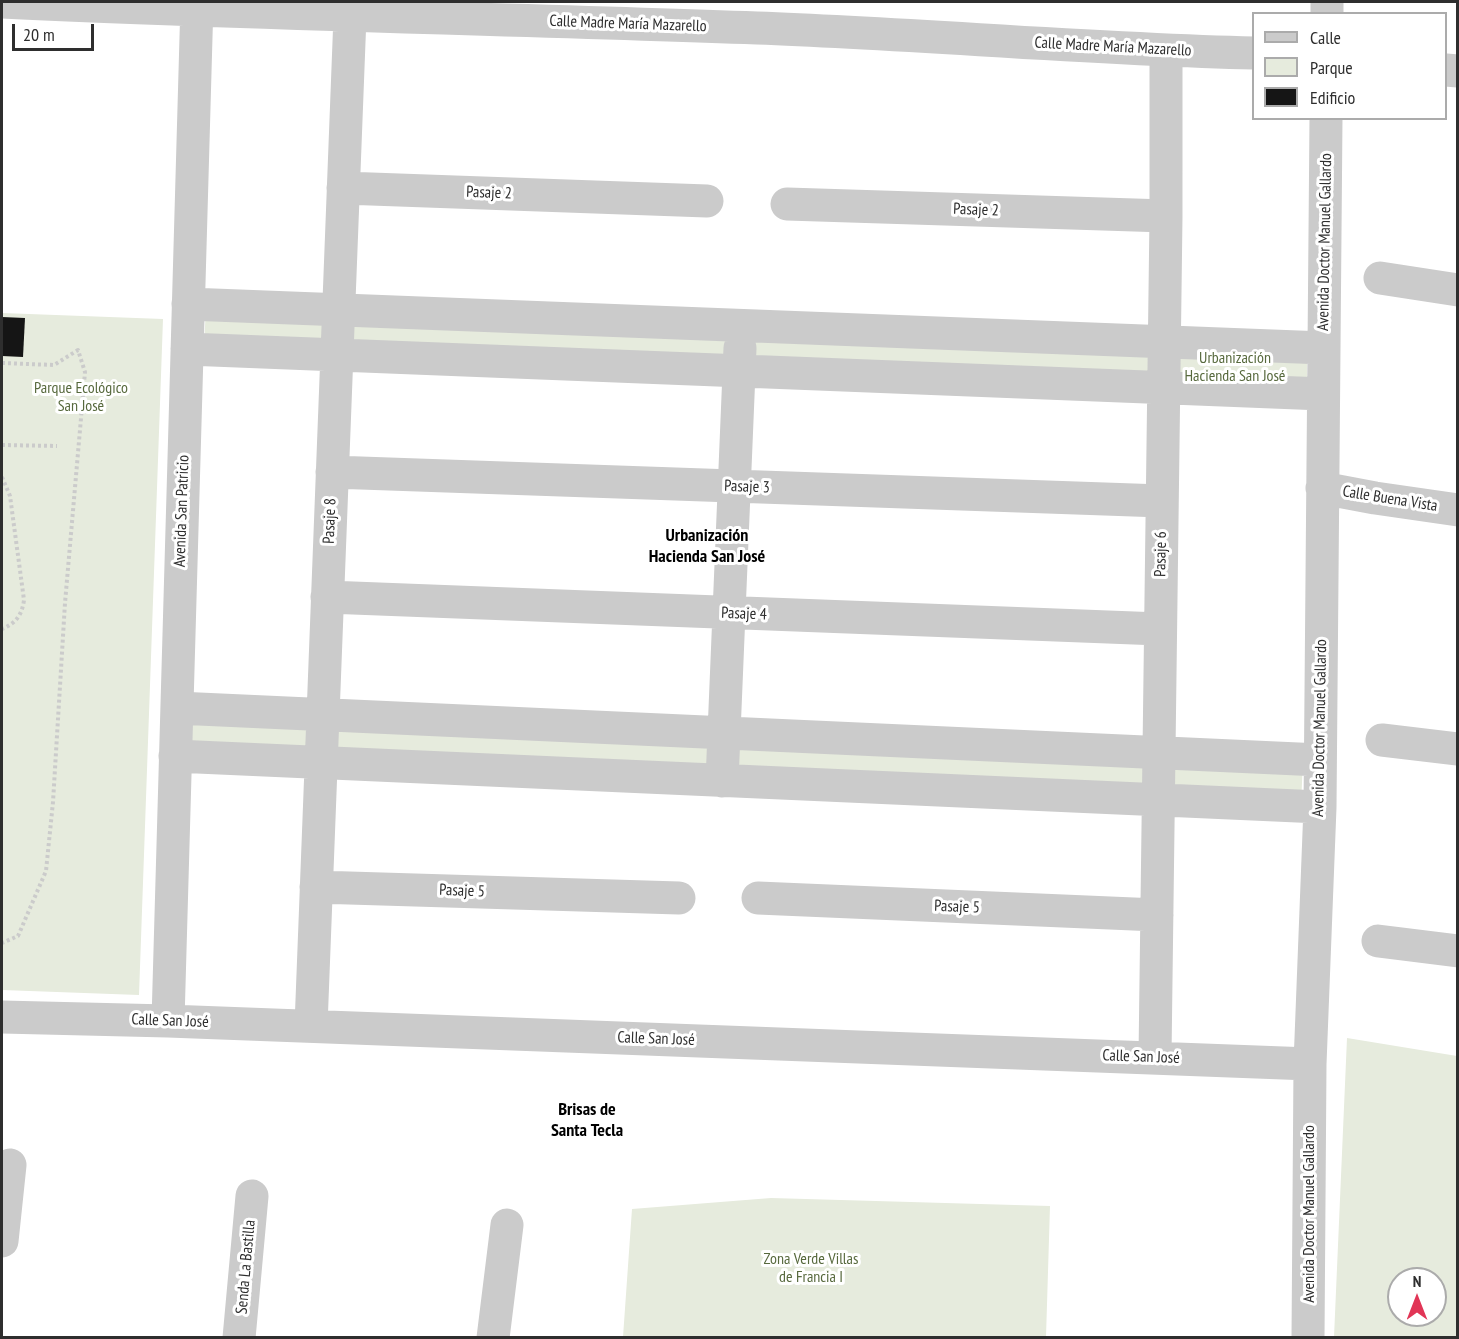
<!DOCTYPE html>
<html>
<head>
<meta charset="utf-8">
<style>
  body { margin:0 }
  #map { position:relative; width:1459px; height:1339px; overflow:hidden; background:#fff; font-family:"PT Sans Narrow",sans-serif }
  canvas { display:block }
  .frame { position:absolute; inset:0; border:3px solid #2e2e2e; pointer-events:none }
  .legend { position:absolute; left:1252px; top:12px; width:195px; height:108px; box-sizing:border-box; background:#fff; border:2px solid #ababab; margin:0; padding:8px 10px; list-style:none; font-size:18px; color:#2e2e2e }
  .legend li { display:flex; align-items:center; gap:12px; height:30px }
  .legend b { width:30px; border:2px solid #ababab }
  .north { position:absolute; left:1387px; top:1267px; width:60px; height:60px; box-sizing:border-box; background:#fff; border:2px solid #ababab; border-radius:50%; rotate:0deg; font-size:16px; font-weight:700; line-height:24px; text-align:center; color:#2e2e2e }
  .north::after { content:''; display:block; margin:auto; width:21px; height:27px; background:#e13556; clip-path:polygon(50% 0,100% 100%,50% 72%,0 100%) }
  .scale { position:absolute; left:12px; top:24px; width:82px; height:27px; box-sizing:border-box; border:3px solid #2e2e2e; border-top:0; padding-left:8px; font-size:18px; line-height:21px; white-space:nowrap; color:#2e2e2e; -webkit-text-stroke:4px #fff; paint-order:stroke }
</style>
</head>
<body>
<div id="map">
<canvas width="1459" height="1339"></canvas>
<div class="frame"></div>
<ul class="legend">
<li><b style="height:8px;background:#cbcbcb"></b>Calle</li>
<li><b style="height:16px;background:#e6ebdd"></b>Parque</li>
<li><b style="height:16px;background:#151515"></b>Edificio</li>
</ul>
<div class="north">N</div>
<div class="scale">20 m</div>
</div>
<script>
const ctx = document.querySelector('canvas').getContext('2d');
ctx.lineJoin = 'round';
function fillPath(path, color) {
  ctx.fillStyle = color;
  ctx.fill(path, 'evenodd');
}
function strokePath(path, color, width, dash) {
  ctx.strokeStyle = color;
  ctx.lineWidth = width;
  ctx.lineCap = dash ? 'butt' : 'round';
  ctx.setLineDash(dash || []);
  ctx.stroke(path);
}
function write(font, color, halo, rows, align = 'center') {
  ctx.font = font + ' "PT Sans Narrow",sans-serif';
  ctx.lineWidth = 6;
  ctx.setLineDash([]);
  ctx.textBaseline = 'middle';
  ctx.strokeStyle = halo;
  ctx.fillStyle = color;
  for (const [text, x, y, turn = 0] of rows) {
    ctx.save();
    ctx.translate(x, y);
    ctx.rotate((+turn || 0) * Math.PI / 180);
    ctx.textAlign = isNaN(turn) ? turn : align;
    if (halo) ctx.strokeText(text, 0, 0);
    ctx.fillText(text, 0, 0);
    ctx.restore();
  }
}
fillPath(new Path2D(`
  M206 305 1307 347V393L204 349Z
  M2 313 163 319 139 995 2 990Z
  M192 709 1303 759 1301 806 190 757Z
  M1347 1038 1457 1056V1337H1334ZM1399 1279H1435V1315H1399Z
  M771 1198 1050 1206 1046 1337H623L632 1209Z`), '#e6ebdd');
fillPath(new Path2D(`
  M2 317 25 318 23 357 2 356Z`), '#151515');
strokePath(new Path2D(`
  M2 363 54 365 78 350 85 372 65 603 53 802 46 871 18 936 2 943
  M2 445 57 446
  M2 477 10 496 24 600C22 615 16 623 2 629`), '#cbcbcb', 4, [3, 3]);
strokePath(new Path2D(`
  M2 2C253 14 505 19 757 28 922 34 1088 49 1254 53
  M1327 14V2
  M1446 70 1458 71
  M343 188 707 201
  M787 204 1166 216
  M1380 278 1458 290
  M188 304 1324 348
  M187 349 1323 394
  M332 472 1162 501
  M1322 488 1375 498 1458 510
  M327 597 1160 629
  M177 708 1320 760
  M1382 740 1458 749
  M175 756 1320 807
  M722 781 740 348
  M316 887 679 898
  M758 898 1157 915
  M1378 941 1458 951
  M2 1017 168 1021 1310 1064
  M168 1021 197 2
  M311 1026 350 16
  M1155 1057 1166 216V51
  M2 1241 10 1165
  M239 1338 252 1196
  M493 1338 507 1225
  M1308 1338 1310 1064 1320 807 1326 118`), '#cbcbcb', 33);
write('16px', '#2e2e2e', '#fff', [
  ["Calle Madre María Mazarello",628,24,2],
  ["Calle Madre María Mazarello",1113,47,3],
  ["Pasaje 2",489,193,2],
  ["Pasaje 2",976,210,2],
  ["Avenida Doctor Manuel Gallardo",1325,242,-89],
  ["Pasaje 3",747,487,2],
  ["Calle Buena Vista",1390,499,9],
  ["Avenida San Patricio",182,511,-88],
  ["Pasaje 8",330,521,-88],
  ["Pasaje 6",1161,554,-89],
  ["Pasaje 4",744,614,2],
  ["Avenida Doctor Manuel Gallardo",1320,728,-89],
  ["Pasaje 5",462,891,2],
  ["Pasaje 5",957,907,2],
  ["Calle San José",170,1021,2],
  ["Calle San José",656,1039,2],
  ["Calle San José",1141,1057,2],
  ["Avenida Doctor Manuel Gallardo",1309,1214,-90],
  ["Senda La Bastilla",246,1267,-85]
]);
write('16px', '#57693d', '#fff', [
  ["Urbanización",1235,358],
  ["Hacienda San José",1235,376],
  ["Parque Ecológico",81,388],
  ["San José",81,406],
  ["Zona Verde Villas",811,1259],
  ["de Francia I",811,1277]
]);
write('bold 18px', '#000', '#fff', [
  ["Urbanización",707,536],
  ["Hacienda San José",707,557],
  ["Brisas de",587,1110],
  ["Santa Tecla",587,1131]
]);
</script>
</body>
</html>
